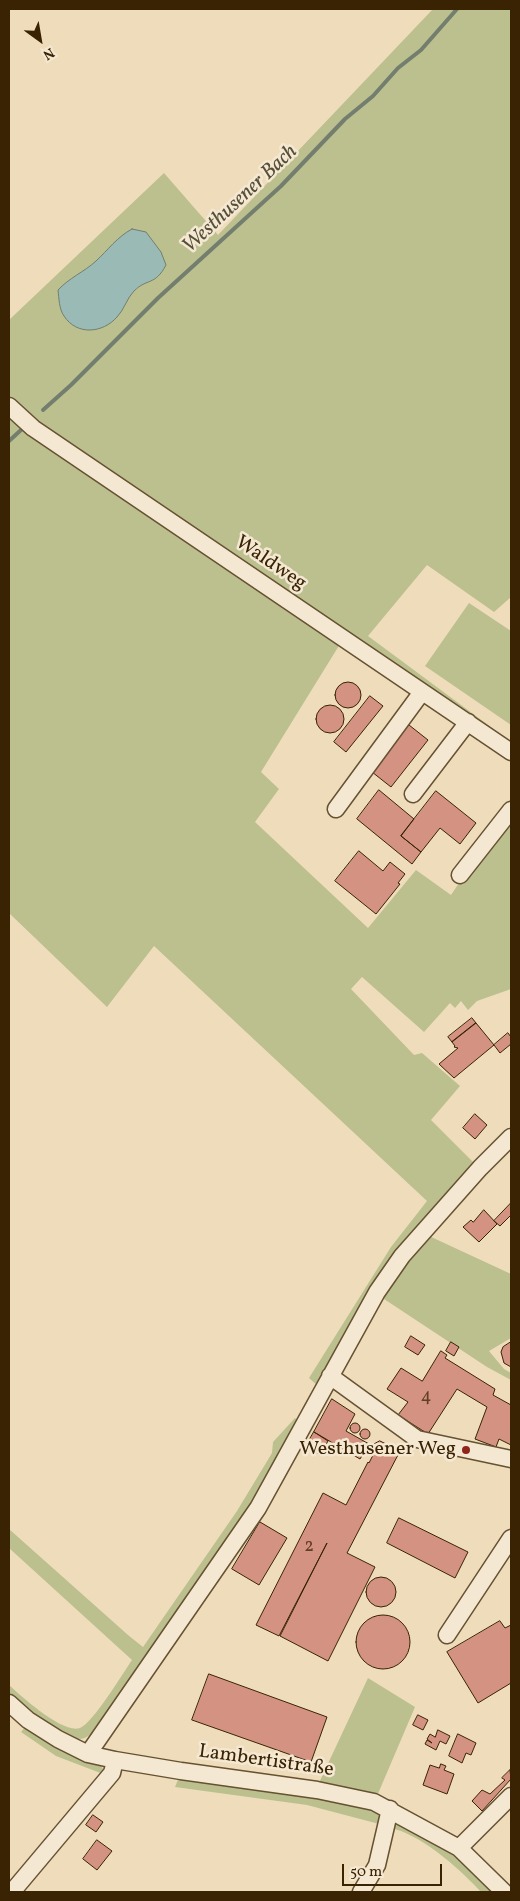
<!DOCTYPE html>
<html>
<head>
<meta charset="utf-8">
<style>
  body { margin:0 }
  #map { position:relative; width:520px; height:1901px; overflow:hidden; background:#efdcbb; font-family:Vollkorn,serif }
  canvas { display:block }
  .frame { position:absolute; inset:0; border:10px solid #392303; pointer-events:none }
  .north { position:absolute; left:15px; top:15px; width:50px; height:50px; -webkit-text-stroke:4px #f5e8d3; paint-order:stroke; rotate:148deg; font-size:14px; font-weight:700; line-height:20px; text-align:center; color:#392303 }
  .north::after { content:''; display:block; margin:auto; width:18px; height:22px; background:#392303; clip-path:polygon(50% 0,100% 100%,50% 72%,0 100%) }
  .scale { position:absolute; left:342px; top:1864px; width:100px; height:22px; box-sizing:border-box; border:2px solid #392303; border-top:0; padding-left:6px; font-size:15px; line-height:18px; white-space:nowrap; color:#392303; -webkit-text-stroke:4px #f5e8d3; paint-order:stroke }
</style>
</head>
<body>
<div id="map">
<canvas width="520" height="1901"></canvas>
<div class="frame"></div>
<div class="north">N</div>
<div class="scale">50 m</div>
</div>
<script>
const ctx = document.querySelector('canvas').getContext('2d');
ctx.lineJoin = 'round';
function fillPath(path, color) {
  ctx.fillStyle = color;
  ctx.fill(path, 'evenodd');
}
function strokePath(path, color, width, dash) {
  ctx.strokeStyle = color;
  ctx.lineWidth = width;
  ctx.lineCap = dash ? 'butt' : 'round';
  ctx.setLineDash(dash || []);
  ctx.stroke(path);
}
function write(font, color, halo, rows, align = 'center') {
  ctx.font = font + ' Vollkorn,serif';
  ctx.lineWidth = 5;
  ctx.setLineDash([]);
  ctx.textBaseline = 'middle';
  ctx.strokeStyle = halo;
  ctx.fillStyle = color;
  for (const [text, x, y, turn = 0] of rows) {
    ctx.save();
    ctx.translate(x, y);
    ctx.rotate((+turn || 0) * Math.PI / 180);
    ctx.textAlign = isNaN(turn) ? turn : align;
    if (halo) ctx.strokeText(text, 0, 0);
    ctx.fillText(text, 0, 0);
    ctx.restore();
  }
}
fillPath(new Path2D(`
  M433 9H511V597L494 612 427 565 368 636 511 742V745L9 402V320L164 173 218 235Z
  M9 413 340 644 261 772 279 789 255 822 368 928 416 870 451 895 511 805V989L477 1001 468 1010 461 1001 455 1008 450 1003 424 1032 362 977 351 989 414 1055 422 1053 460 1086 431 1120 477 1166 318 1386 309 1378 391 1247 427 1201 154 946 107 1007 9 913Z
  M469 603 511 631V725L425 666Z
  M427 1235 511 1274V1338L489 1351 504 1369 511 1373V1380L487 1367 381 1297Z
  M295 1418 298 1421 253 1504 96 1730C91 1734 86 1739 79 1739 62 1739 23 1706 9 1695V1685C22 1697 63 1734 80 1728 93 1723 123 1673 132 1660L9 1548V1529L128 1635 143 1647 237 1511 272 1453 273 1442Z
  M368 1678 415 1707 377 1796 318 1785Z
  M26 1726 56 1748 98 1762 103 1769V1774L56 1756 21 1732Z
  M179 1777 307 1795 378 1810 383 1825 307 1805 175 1787Z
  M397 1821 452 1852 497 1892H481C461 1870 429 1842 401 1831 398 1830 394 1829 390 1828Z`), '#bbc08e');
const water = new Path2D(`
  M132 229 146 232 161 252 166 265C155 286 147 278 134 291 127 298 124 310 117 317 103 333 77 336 64 316 59 309 59 298 58 290 69 278 84 272 96 261 108 250 117 237 132 229Z`);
fillPath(water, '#9abab6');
strokePath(water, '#737e6e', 1);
strokePath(new Path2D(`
  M43 410 71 385 158 298 281 186 345 119 373 96 398 68 421 50 457 9
  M9 441 21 430`), '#737e6e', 4);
const building = new Path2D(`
  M335 695a13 13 0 1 1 26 0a13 13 0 1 1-26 0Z
  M370 696 383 706 346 752 334 742Z
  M316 719a14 14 0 1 1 28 0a14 14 0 1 1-28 0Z
  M409 725 428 740 391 787 372 772Z
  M379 790 414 819 401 836 421 852 412 864 357 819Z
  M436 791 476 823 460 844 440 828 421 852 401 836Z
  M359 851 383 871 390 862 405 874 398 883 400 884 376 914 335 881Z
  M472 1018 476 1023 452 1042 448 1037Z
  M476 1023 494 1045 454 1078 439 1064 458 1048 454 1047 455 1046 452 1042Z
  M508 1033 511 1037V1044L500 1053 494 1045Z
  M475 1114 487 1125 475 1139 463 1128Z
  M511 1203V1217L510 1216 500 1226 494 1221Z
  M484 1210 497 1224 479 1242 463 1227 471 1220 473 1222Z
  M411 1336 425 1345 418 1355 405 1347Z
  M451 1342 459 1347 454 1356 446 1351Z
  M511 1342V1367L504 1363 501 1352 503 1347Z
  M441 1351 447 1355 445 1358 495 1389 493 1395 511 1405V1445L499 1439 496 1447 475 1439 487 1407 457 1389 428 1434 398 1415 408 1402 387 1389 401 1368 422 1381Z
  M332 1399 355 1414 346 1431 369 1444 360 1459 314 1432Z
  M350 1428a5 5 0 1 1 10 0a5 5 0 1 1-10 0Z
  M360 1434a5 5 0 1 1 10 0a5 5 0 1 1-10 0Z
  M314 1432 328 1441 320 1455 306 1446Z
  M380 1441 400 1451 347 1553 375 1567 328 1661 280 1636 327 1543 279 1636 256 1625 323 1493 346 1505 368 1462 369 1463 374 1453 371 1446Z
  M399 1518 468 1552 455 1578 387 1543Z
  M260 1522 287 1538 259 1585 232 1569Z
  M366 1592a15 15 0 1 1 30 0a15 15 0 1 1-30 0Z
  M356 1642a27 27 0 1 1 54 0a27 27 0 1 1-54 0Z
  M500 1621 505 1628 511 1625V1683L478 1703 447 1652Z
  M209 1674 327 1717 311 1762 192 1720Z
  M418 1715 428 1720 423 1730 413 1725Z
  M438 1730 450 1736 446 1744 440 1741 436 1750 425 1744 427 1740 432 1743 427 1739 430 1734 435 1737Z
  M458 1734 476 1743 471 1755 466 1753 462 1763 449 1756Z
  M441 1764 446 1766 444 1770 454 1774 447 1794 423 1785 430 1765 439 1768Z
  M510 1770 511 1779 482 1811 472 1801 482 1790 490 1794 505 1780 502 1778Z
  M93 1815 103 1822 96 1832 86 1825Z
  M97 1840 112 1851 97 1870 83 1859Z`);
fillPath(building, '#d49382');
strokePath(building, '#392303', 1);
const minor = new Path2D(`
  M9 406 33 428 511 752
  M413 794 468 722
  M336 809 422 692
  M460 875 511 810
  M330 1376 417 1439 511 1459
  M447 1635 511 1538
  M9 1703 28 1720 58 1739 88 1754 115 1760 181 1771 317 1790 374 1802 459 1848 504 1892
  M88 1754 258 1508 377 1292 402 1256 480 1168 511 1137
  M459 1848 511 1796
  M12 1892 112 1773 115 1760
  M361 1892 377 1865 390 1809`);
strokePath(minor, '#665131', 19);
strokePath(minor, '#f5e8d3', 16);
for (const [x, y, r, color] of [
  [466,1450,5,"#8f2418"]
]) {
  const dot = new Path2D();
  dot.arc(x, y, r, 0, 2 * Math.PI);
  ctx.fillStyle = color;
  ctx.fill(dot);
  strokePath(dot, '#f5e8d3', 2);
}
write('18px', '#603f23', null, [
  ["4",426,1398],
  ["2",309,1548]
]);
write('20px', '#392303', '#f5e8d3', [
  ["Waldweg",270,564,34],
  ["Lambertistraße",266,1762,8]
]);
write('20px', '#392303', '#f5e8d3', [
  ["Westhusener Weg",456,1450]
], 'right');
write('italic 21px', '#565039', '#f5e8d3', [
  ["Westhusener Bach",241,200,-43]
]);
</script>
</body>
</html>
